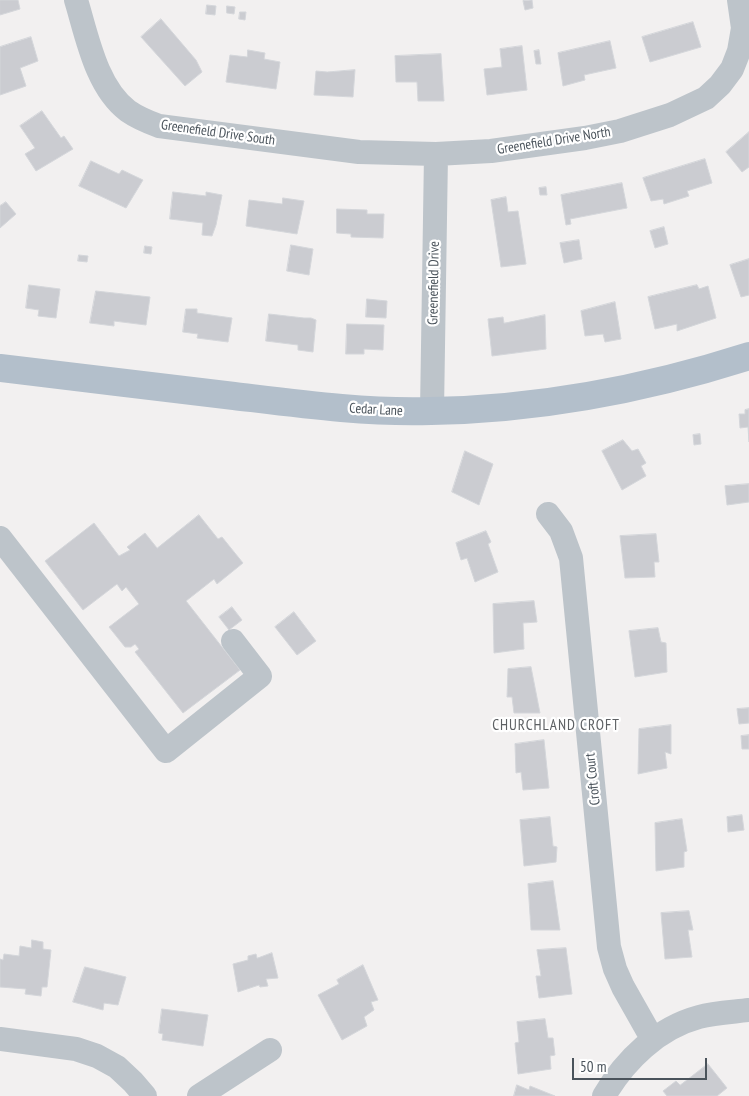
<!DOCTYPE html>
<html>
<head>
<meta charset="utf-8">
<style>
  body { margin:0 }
  #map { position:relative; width:749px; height:1096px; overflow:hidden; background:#f2f0f0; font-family:"PT Sans Narrow",sans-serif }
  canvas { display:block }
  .scale { position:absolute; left:572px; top:1058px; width:135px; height:22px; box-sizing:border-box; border:2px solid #4a535b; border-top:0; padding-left:6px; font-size:15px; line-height:18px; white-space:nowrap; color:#4a535b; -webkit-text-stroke:4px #fff; paint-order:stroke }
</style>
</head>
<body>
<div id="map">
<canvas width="749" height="1096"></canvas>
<div class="scale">50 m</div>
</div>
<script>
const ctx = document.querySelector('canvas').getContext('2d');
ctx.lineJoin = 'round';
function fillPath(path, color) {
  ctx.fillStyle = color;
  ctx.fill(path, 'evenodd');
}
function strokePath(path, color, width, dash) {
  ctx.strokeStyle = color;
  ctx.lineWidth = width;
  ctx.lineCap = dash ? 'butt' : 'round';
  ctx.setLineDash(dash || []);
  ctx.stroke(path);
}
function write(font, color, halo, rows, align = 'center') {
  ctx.font = font + ' "PT Sans Narrow",sans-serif';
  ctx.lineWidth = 4.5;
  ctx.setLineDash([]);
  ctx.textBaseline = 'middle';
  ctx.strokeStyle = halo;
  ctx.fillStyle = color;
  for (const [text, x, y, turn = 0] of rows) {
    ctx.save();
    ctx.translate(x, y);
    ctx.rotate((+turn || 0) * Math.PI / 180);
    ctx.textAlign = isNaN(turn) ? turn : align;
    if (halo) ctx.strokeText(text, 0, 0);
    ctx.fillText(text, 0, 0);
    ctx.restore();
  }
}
const building = new Path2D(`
  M0 0H18L20 9 0 15Z
  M532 0 533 8 525 10 523 1Z
  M207 5 216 6 215 15 206 14Z
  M227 6 235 7 234 14 227 13Z
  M240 12H246L245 20 239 19Z
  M161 19 196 60 202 72 185 86 141 37Z
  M693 22 701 47 650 62 642 37Z
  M31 37 38 61 20 68 26 86 0 95V47Z
  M610 41 616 68 584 75 585 80 563 86 558 53Z
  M522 46 527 90 487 95 484 69 502 67 500 49Z
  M248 50 265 53 264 59 280 62 276 89 226 82 230 55 247 57Z
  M539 50 541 64H536L534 51Z
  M441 54 444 101H418L417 82H396L395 56Z
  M355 70 353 97 314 95 316 71 327 72Z
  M42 111 61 138 64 136 73 149 36 171 25 154 35 148 20 126Z
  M749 132V167L742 172 726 152Z
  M705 159 712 183 687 191 689 196 664 204 663 199 651 201 643 178Z
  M91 161 119 174 122 170 143 180 126 208 79 186Z
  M622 183 627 208 570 219 571 224 566 225 561 195Z
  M546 187 547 195H540L539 188Z
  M173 192 206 196V192L222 195 216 225 212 236 202 235 203 223 170 219Z
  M506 197 508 212 518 211 526 264 501 267 491 200Z
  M283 198 304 201 297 234 246 226 249 200 282 204Z
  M6 202 16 214 0 228V206Z
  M337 209 367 210V214H384L383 238 351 237V234L337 233Z
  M664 227 668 244 655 248 650 231Z
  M579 240 582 259 564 263 560 243Z
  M291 245 313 249 309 275 287 271Z
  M145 246 152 247 151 254 144 253Z
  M79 255 88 256 87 262 78 261Z
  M749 259V295L741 297 730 265Z
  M29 285 60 289 56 318 38 316 39 310 26 308Z
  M697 285 699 289 708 286 716 318 677 331V324L655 329 648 297Z
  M96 291 150 297 146 325 114 321V326L90 323Z
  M367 299 387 301 386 318 366 317Z
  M615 302 621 339 605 342 603 334 585 336 581 311Z
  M186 309H197V313L232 318 228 342 197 338 198 334 183 332Z
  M269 314 304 318H311L316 320 313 352 298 350V345L266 341Z
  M545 315 546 349 492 356 488 319 503 317 504 323Z
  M347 324 384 325 383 350 364 349V354H346Z
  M749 409V442L748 427 740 428 739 414H745V410Z
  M700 434 701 444 694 445 693 435Z
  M623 440 632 451 638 449 646 463 641 466 646 476 622 490 602 451Z
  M465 451 493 464 479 505 452 492Z
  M749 484V502L727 505 725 486Z
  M199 515 218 539 222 537 243 563 217 584 214 579 186 601 240 670 183 713 135 652 139 649 135 644 131 647H125L109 627 139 604 126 587 122 591 117 584 83 610 45 561 94 523 119 556 130 550 127 547 145 533 157 548Z
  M486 531 491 542 488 544 498 572 475 582 467 558 461 560 456 543Z
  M656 534 659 562H654L655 577 625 578 620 536Z
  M534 601 537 622 523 623 524 649 494 653 493 604Z
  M232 607 242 620 229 630 219 617Z
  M294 612 316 641 297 655 275 627Z
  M658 628 661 642 666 643 667 672 635 677 629 631Z
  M531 667 540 713H514L512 697H507L508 669Z
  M749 708V723L739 724 737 709Z
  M671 725V754L665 752 667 768 638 774 639 729Z
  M749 735V749H742L741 736Z
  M544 740 549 788 523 790 521 772 516 773 515 744Z
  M742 815 744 830 728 832 727 817Z
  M550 817 553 846 557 847 556 862 524 866 520 820Z
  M682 819 687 851 684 852V867L656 871 655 823Z
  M553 881 560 930H531L528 884Z
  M689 911 693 930H688L692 957 665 959 661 913Z
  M32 940 43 942V949L51 950 47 987H42L41 996 25 994 26 989 0 987V959L3 960 4 954 19 956 20 946 31 948Z
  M566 948 572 994 539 998 536 976H541L537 950Z
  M272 953 278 978 266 979 268 986 260 987 259 985 238 992 233 964 248 960V956L256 954 257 958Z
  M363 965 378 1000 371 1002 374 1010 364 1017 367 1026 342 1040 318 995 339 984 337 980Z
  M85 967 126 977 118 1005 104 1003 103 1010 73 1002Z
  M162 1009 208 1015 203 1046 162 1040 163 1034 159 1033Z
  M545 1019 548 1038H553L555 1055 550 1056 551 1069 518 1074 515 1043 519 1042 517 1022Z
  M708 1064 727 1088 717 1096H667L663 1091 676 1081 680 1085Z
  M517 1085 529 1090 530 1086 555 1096H514Z`);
fillPath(building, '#cbccd1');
strokePath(building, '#d4d6da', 1);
strokePath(new Path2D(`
  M76 0C87 36 96 87 128 111 138 118 148 122 159 126L359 152 436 154 491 151 585 138 620 131 670 115 706 98 720 85 732 69 739 51 743 28 739 0
  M432 411 436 154
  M548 514 561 531 571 558 609 947 615 969 623 987 653 1040
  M0 538 166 751 260 676 233 641
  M0 1039 76 1049 97 1056 117 1067 133 1082 145 1096
  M199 1096 270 1050
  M604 1096C625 1060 658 1028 699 1017 714 1013 733 1012 749 1010`), '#bdc4ca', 24);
strokePath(new Path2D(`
  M0 368C78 377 156 387 234 396 300 404 365 413 431 411 540 409 646 389 749 356`), '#b3bfcb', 28);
write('14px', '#4a535b', '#fff', [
  ["Greenefield Drive South",218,133,8],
  ["Greenefield Drive North",554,141,-9],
  ["Greenefield Drive",434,283,-89],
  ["Cedar Lane",376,410,3],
  ["Croft Court",593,779,-96]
]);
ctx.letterSpacing = '1px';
write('15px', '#5d6063', '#fff', [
  ["CHURCHLAND CROFT",556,726]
]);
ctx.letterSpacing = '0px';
</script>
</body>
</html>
